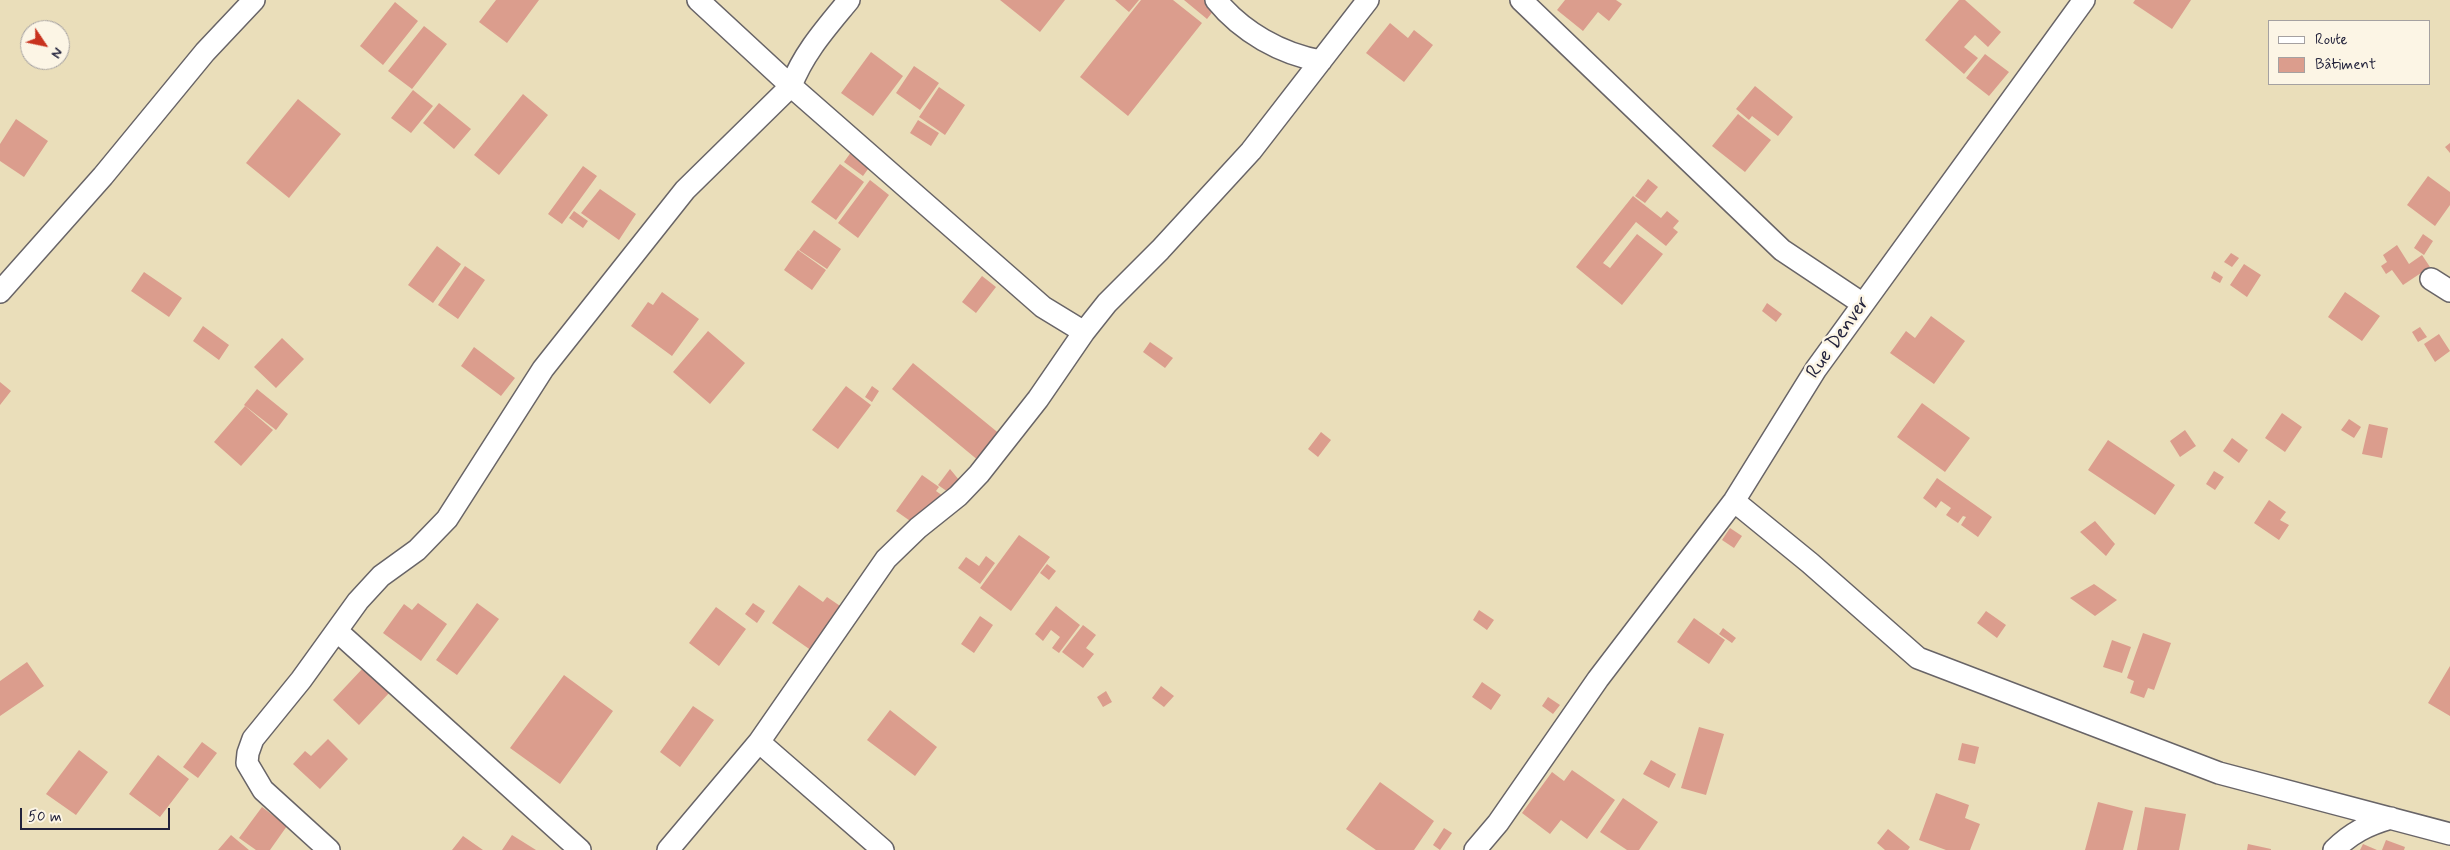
<!DOCTYPE html>
<html>
<head>
<meta charset="utf-8">
<style>
  body { margin:0 }
  #map { position:relative; width:2450px; height:850px; overflow:hidden; background:#eadeba; font-family:Mynerve,sans-serif }
  canvas { display:block }
  .legend { position:absolute; left:2268px; top:20px; width:162px; height:65px; box-sizing:border-box; background:#fcf5e5; border:1px solid #a5a1a1; margin:0; padding:6px 9px; list-style:none; font-size:15px; color:#22223b }
  .legend li { display:flex; align-items:center; gap:10px; height:25px }
  .legend b { width:25px; border:1px solid #a5a1a1 }
  .north { position:absolute; left:20px; top:20px; width:50px; height:50px; box-sizing:border-box; background:#fcf5e5; border:1px solid #a5a1a1; border-radius:50%; rotate:124deg; font-size:14px; font-weight:700; line-height:20px; text-align:center; color:#22223b }
  .north::after { content:''; display:block; margin:auto; width:18px; height:22px; background:#c8321e; clip-path:polygon(50% 0,100% 100%,50% 72%,0 100%) }
  .scale { position:absolute; left:20px; top:808px; width:150px; height:22px; box-sizing:border-box; border:2px solid #22223b; border-top:0; padding-left:6px; font-size:15px; line-height:18px; white-space:nowrap; color:#22223b; -webkit-text-stroke:4px #fcf5e5; paint-order:stroke }
</style>
</head>
<body>
<div id="map">
<canvas width="2450" height="850"></canvas>
<ul class="legend">
<li><b style="height:6px;background:#fff"></b>Route</li>
<li><b style="height:14px;background:#db9d8d"></b>Bâtiment</li>
</ul>
<div class="north">N</div>
<div class="scale">50 m</div>
</div>
<script>
const ctx = document.querySelector('canvas').getContext('2d');
ctx.lineJoin = 'round';
function fillPath(path, color) {
  ctx.fillStyle = color;
  ctx.fill(path, 'evenodd');
}
function strokePath(path, color, width, dash) {
  ctx.strokeStyle = color;
  ctx.lineWidth = width;
  ctx.lineCap = dash ? 'butt' : 'round';
  ctx.setLineDash(dash || []);
  ctx.stroke(path);
}
function write(font, color, halo, rows, align = 'center') {
  ctx.font = font + ' Mynerve,sans-serif';
  ctx.lineWidth = 5;
  ctx.setLineDash([]);
  ctx.textBaseline = 'middle';
  ctx.strokeStyle = halo;
  ctx.fillStyle = color;
  for (const [text, x, y, turn = 0] of rows) {
    ctx.save();
    ctx.translate(x, y);
    ctx.rotate((+turn || 0) * Math.PI / 180);
    ctx.textAlign = isNaN(turn) ? turn : align;
    if (halo) ctx.strokeText(text, 0, 0);
    ctx.fillText(text, 0, 0);
    ctx.restore();
  }
}
fillPath(new Path2D(`
  M496 0H539L507 43 479 22Z
  M1000 0H1065L1040 32Z
  M1115 0H1139L1129 12Z
  M1141 0H1173L1202 23 1128 116 1080 77Z
  M1184 0H1222L1207 19Z
  M1565 0H1616L1622 4 1609 21 1598 12 1583 31 1557 10Z
  M1959 0H1965L2001 32 1988 47 1975 35 1964 47 1978 58 1964 74 1925 40Z
  M2135 0H2191L2172 29 2133 3Z
  M395 2 418 21 383 65 360 46Z
  M1390 23 1408 38 1414 30 1433 45 1404 82 1366 53Z
  M424 26 447 44 412 89 388 71Z
  M871 52 903 76 873 116 841 93Z
  M1985 54 2009 72 1989 96 1966 78Z
  M914 66 939 83 920 110 896 93Z
  M1755 86 1793 117 1778 136 1752 116 1749 120 1736 109Z
  M939 87 965 105 945 135 919 117Z
  M413 90 433 106 411 133 391 118Z
  M523 94 548 115 499 175 474 155Z
  M298 99 341 134 289 198 246 163Z
  M439 103 471 129 454 149 423 123Z
  M1738 114 1771 140 1745 172 1712 146Z
  M16 119 48 141 24 177 0 161V144Z
  M918 120 939 133 931 146 910 133Z
  M2450 143V153L2445 147Z
  M854 148 873 162 863 176 844 162Z
  M840 164 864 182 836 220 811 202Z
  M583 166 597 176 562 224 548 214Z
  M2428 176 2450 192V205L2435 226 2407 205Z
  M1648 179 1658 187 1645 203 1635 196Z
  M870 180 889 195 858 238 838 223Z
  M600 189 636 214 619 240 581 213Z
  M1633 196 1661 218 1667 211 1679 221 1673 228 1678 232 1666 246 1636 222 1603 263 1610 268 1637 234 1663 254 1622 305 1576 267Z
  M574 211 588 221 583 228 569 218Z
  M814 230 841 249 827 269 799 250Z
  M2423 234 2433 241 2424 255 2414 248Z
  M2397 245 2409 264 2422 255 2430 267 2403 285 2392 270 2386 274 2381 266 2387 262 2383 255Z
  M437 246 461 264 433 303 408 285Z
  M798 250 826 270 812 290 784 270Z
  M2231 253 2239 258 2232 267 2224 262Z
  M2244 264 2261 275 2247 297 2230 285Z
  M465 266 485 280 458 319 438 305Z
  M2214 271 2223 277 2220 283 2211 278Z
  M144 272 182 298 169 317 131 291Z
  M982 276 996 287 976 313 962 302Z
  M662 292 699 319 672 356 631 326 648 302 653 305Z
  M2345 292 2380 316 2362 341 2328 317Z
  M1767 303 1782 314 1776 322 1762 311Z
  M1931 316 1965 341 1934 384 1890 353 1906 331 1915 338Z
  M203 326 229 345 219 360 193 341Z
  M2420 327 2427 337 2418 342 2412 332Z
  M708 331 745 363 710 404 673 372Z
  M2439 334 2450 351 2435 362 2424 344Z
  M282 338 304 359 276 388 254 367Z
  M1150 342 1173 358 1165 368 1143 352Z
  M474 347 515 378 501 396 461 366Z
  M913 363 1001 435 979 461 892 389Z
  M0 382 11 391 0 405Z
  M846 386 871 405 838 449 812 430Z
  M872 386 879 391 872 402 865 397Z
  M257 389 288 414 276 430 244 405Z
  M1922 403 1970 438 1945 472 1897 437Z
  M245 406 273 430 241 466 214 442Z
  M2282 413 2302 427 2285 452 2265 438Z
  M2349 419 2361 427 2354 438 2341 430Z
  M2369 424 2388 428 2382 458 2362 454Z
  M2185 430 2196 446 2180 457 2170 441Z
  M1321 432 1331 440 1318 457 1308 449Z
  M2232 438 2248 450 2239 463 2223 451Z
  M2108 440 2175 485 2155 515 2088 470Z
  M950 469 964 486 958 499 938 485Z
  M2214 471 2224 477 2215 490 2206 484Z
  M922 475 939 487 936 491 946 498 923 530 896 511Z
  M1937 478 1992 517 1978 537 1961 525 1966 517 1963 516 1958 523 1946 515 1951 508 1941 501 1936 508 1923 498Z
  M2269 500 2286 512 2280 520 2289 525 2279 540 2254 523Z
  M2095 521 2115 544 2106 556 2080 532Z
  M1730 528 1742 536 1734 548 1722 540Z
  M1019 535 1050 557 1011 611 980 588Z
  M986 556 995 563 980 584 958 568 966 557 979 566Z
  M1047 564 1056 571 1049 580 1040 573Z
  M2094 584 2117 600 2095 616 2070 598Z
  M799 585 823 602 827 597 846 610 815 653 772 623Z
  M418 603 447 624 421 661 383 633 404 604 412 610Z
  M477 603 499 619 457 675 436 660Z
  M753 603 765 611 757 623 745 614Z
  M1056 606 1080 625 1059 653 1052 648 1060 637 1051 630 1043 641 1035 634Z
  M716 607 746 629 719 666 689 643Z
  M1479 610 1494 620 1487 630 1473 620Z
  M1986 611 2006 625 1997 638 1977 623Z
  M980 616 993 625 974 653 961 644Z
  M1694 618 1725 640 1709 664 1677 642Z
  M1083 625 1096 635 1086 648 1094 654 1083 668 1062 652Z
  M1723 628 1736 638 1732 643 1719 634Z
  M2143 633 2171 643 2154 690 2148 688 2144 698 2130 693 2134 681 2127 678Z
  M2112 640 2131 647 2122 673 2103 667Z
  M27 662 44 686 0 716V681Z
  M2450 666V716L2428 703Z
  M364 667 390 692 359 725 333 700Z
  M564 675 613 711 560 784 510 748Z
  M1482 682 1501 695 1491 710 1472 697Z
  M1161 686 1174 696 1164 707 1152 698Z
  M1106 691 1112 702 1103 707 1097 697Z
  M1548 697 1560 705 1553 714 1542 706Z
  M693 706 714 720 680 767 660 752Z
  M890 710 937 747 915 776 867 740Z
  M1699 727 1724 734 1706 795 1681 788Z
  M328 739 348 759 320 789 293 764 305 751 311 756Z
  M202 742 217 753 198 778 183 767Z
  M1962 743 1979 747 1975 764 1958 760Z
  M79 750 108 772 76 815 46 794Z
  M158 755 189 779 160 817 129 794Z
  M1651 760 1676 774 1669 788 1643 774Z
  M1572 770 1615 800 1587 839 1561 820 1550 834 1522 813 1552 772 1564 781Z
  M1380 782 1434 821 1414 850H1376L1346 829Z
  M1936 793 1969 805 1965 818 1980 824 1970 850H1946L1919 840Z
  M1623 798 1658 822 1639 850H1627L1600 832Z
  M2098 802 2133 811 2123 850H2085Z
  M262 807 287 826 270 850H256L239 838Z
  M2145 807 2186 814 2179 850H2137Z
  M1444 828 1452 833 1440 850 1433 845Z
  M1888 829 1910 847 1908 850H1885L1877 843Z
  M231 835 249 850H218Z
  M512 835 536 850H502Z
  M463 836 483 850H452Z
  M2386 840 2405 847 2404 850H2382Z
  M2248 844 2271 849V850H2247Z
  M2363 844 2377 850H2360Z`), '#db9d8d');
const street = new Path2D(`
  M698 0 791 86 1043 307 1084 332
  M1216 0C1242 32 1281 54 1321 61
  M1521 0 1782 250 1863 304
  M2431 279 2450 291
  M0 292 103 176 205 52 254 0
  M1734 501 1810 563 1918 658 2219 773 2450 834
  M337 631 580 850
  M759 742 883 850
  M329 850 263 790 247 763 248 753 253 739 301 680 358 601 381 576 417 550 447 519 543 369 685 190 791 86C804 52 827 27 849 0
  M668 850 759 742 886 559 918 528 958 496 979 474 1038 399 1084 332 1107 303 1160 250 1251 151 1368 0
  M1475 850 1498 823 1598 679 1734 501 1816 369 2084 0
  M2334 850C2351 833 2367 825 2391 818`);
strokePath(street, '#686467', 24);
strokePath(street, '#fff', 21);
write('20px', '#22223b', '#fcf5e5', [
  ["Rue Denver",1839,338,-55]
]);
</script>
</body>
</html>
